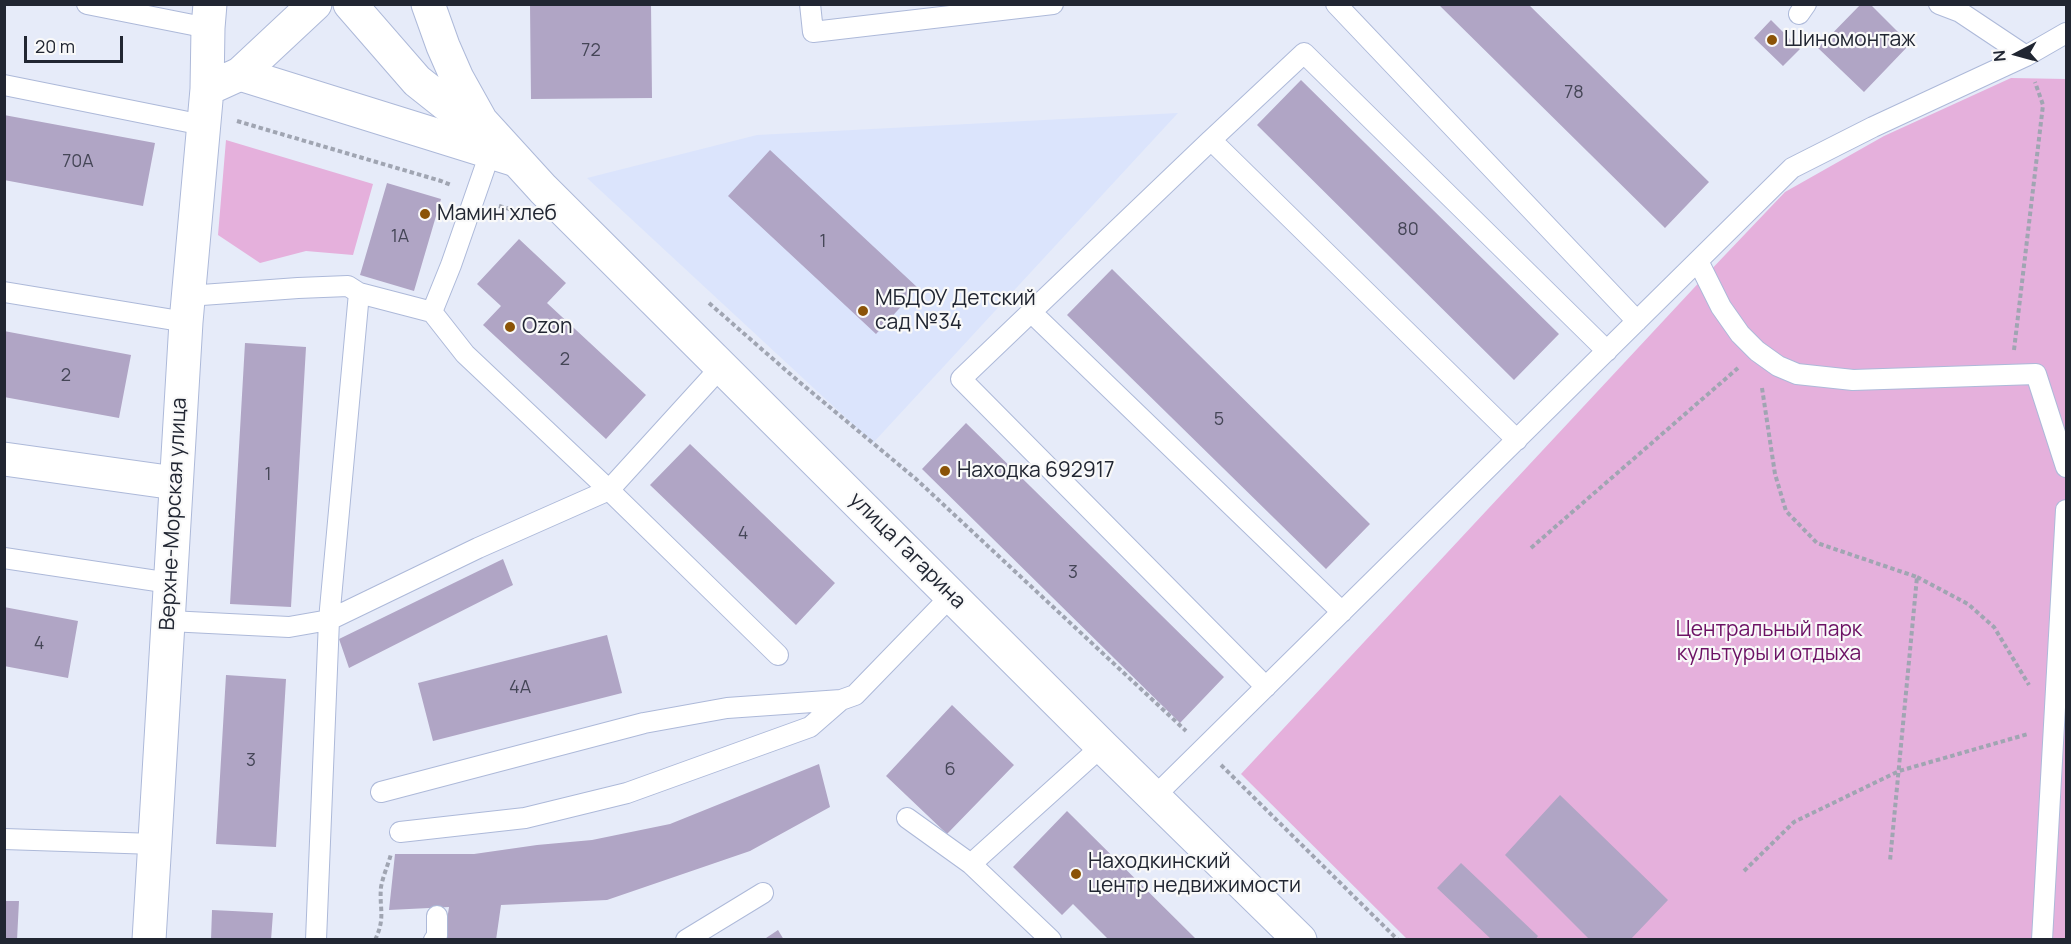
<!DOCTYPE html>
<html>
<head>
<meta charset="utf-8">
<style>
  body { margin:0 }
  #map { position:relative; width:2071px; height:944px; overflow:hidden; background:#e6ebf9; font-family:Manrope,sans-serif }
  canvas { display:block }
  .frame { position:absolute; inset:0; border:6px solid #212632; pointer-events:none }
  .north { position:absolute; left:1987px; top:24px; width:60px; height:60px; -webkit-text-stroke:4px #f9f9f9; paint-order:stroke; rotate:264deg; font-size:16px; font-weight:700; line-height:24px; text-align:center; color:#212632 }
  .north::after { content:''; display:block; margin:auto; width:21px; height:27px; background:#212632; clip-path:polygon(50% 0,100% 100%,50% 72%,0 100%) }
  .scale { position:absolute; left:24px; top:36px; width:99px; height:27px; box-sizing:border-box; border:3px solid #212632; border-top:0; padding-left:8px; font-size:18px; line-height:21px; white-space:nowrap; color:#212632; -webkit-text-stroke:4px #f9f9f9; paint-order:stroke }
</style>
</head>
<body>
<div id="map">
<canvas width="2071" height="944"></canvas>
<div class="frame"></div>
<div class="north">N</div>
<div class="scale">20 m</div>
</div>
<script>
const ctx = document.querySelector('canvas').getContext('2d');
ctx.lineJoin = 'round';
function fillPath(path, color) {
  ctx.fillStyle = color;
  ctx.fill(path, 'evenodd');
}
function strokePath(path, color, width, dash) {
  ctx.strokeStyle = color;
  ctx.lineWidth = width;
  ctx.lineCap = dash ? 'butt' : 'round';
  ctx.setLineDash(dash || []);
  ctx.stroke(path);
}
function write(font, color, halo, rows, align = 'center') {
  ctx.font = font + ' Manrope,sans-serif';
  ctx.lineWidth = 4.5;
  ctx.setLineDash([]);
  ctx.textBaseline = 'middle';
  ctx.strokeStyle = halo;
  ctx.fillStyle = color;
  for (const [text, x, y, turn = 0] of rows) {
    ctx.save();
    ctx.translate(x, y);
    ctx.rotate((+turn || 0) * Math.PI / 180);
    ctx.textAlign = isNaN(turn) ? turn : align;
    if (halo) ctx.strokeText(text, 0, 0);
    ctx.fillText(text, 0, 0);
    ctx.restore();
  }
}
fillPath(new Path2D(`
  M1178 113 873 443 587 178 757 135Z`), '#dbe4fc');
fillPath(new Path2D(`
  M2011 78 2066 79V939H1407L1241 774 1706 275 1785 192 1884 136Z
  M226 140 373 184 353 255 306 251 260 263 218 235Z`), '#e5b0dc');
fillPath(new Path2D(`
  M530 4H651L652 98 531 99Z
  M1438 4H1528L1709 182 1665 228Z
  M1861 4H1870L1910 44 1864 92 1818 48Z
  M1771 20 1800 49 1783 66 1754 38Z
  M1301 80 1559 334 1514 380 1257 125Z
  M4 115 155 143 143 206 4 180Z
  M770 150 918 288 876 334 728 196Z
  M387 183 441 199 414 291 360 275Z
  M519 239 566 283 547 303 646 395 606 439 483 325 501 306 477 284Z
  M1112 269 1370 524 1326 569 1067 315Z
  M4 331 131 355 119 418 4 397Z
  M245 343 306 347 291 607 230 604Z
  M966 423 1224 677 1180 723 922 469Z
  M690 444 835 583 796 625 650 485Z
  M503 559 513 585 349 668 339 639Z
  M4 607 78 621 68 678 4 666Z
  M607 635 622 693 433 741 418 683Z
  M226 675 286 679 276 847 216 844Z
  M952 705 1014 765 947 834 886 776Z
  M819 764 830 807 750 851 607 900 501 905 496 940H444L449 907 389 910 395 854H474L537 845 592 840 670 824Z
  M1560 795 1668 900 1630 940H1590L1505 855Z
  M1067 811 1197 940H1109L1073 904 1062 915 1013 867Z
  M1461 863 1538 936 1535 940H1492L1437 888Z
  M4 901H19L17 940H4Z
  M212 910 273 913 271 940H211Z
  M778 930 784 940H763Z`), '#b0a5c5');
const service = new Path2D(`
  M87 4 208 28
  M810 4 813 32 1053 4
  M1336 4 1637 321
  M1939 4 1960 12 2026 56
  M1799 14 1806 4
  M4 85 203 125
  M1211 140 1304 53 1607 351
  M1698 261 1721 307 1740 334 1757 351 1778 366 1797 374 1853 380 2036 374 2066 467
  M4 292 186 322
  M359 293 432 312 451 265 490 153
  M188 296 298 288 348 286 359 293 329 620 316 940
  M432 312 465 354 609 490 778 655
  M1031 312 1342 612
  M4 558 170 583
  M169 621 289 627 329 620 478 548 609 490 721 367
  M1266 687 961 379 1211 140 1517 440
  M381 792 644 723 727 708 841 700 855 695 952 595
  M1154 797 1792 168 1873 127 2026 56 2066 33
  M907 818 971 864
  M400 832 525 818 627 793 810 727 841 700
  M4 839 155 844
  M434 940 437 936V916
  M686 940 763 893
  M1051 940 971 864 1102 746
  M2042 940 2066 510`);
const minor = new Path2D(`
  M240 74 516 160
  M4 459 175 483`);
const tertiary = new Path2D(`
  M207 89 240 74 315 4
  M149 940 186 322 207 89 208 28 210 4`);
const secondary = new Path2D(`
  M350 4 417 81 480 131
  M428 4 443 46 457 78 481 121 543 189 1102 746 1300 940`);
strokePath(service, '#adb9d9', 22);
strokePath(minor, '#adb9d9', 35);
strokePath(tertiary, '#adb9d9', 35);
strokePath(secondary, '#adb9d9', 35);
strokePath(new Path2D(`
  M237 121 441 181 451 185
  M499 206 517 211
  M709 303 797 380 916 479 1186 731
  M2014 350 2043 105 2035 82
  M1762 388 1775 474 1786 511 1817 543 1917 577 1890 861
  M1531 548 1738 368
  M1917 577 1968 604 1994 627 2029 685
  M1221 765 1398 940
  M1744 871 1794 822 1899 771 2028 734
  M375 940C386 917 379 909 381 887 383 876 388 865 391 854`), '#a0a5b2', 4, [4.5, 3]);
strokePath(service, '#fff', 20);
strokePath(minor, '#fff', 33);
strokePath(tertiary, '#fff', 33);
strokePath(secondary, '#fff', 33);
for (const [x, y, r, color] of [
  [1772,40,6,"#8b5307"],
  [425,214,6,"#8b5307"],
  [863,311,6,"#8b5307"],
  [510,327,6,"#8b5307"],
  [945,471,6,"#8b5307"],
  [1076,874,6,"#8b5307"]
]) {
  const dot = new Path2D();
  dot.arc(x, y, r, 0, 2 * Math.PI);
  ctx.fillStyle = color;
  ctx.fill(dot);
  strokePath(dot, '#f9f9f9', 2);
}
write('18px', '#454657', null, [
  ["72",591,51],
  ["78",1574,93],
  ["70А",78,162],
  ["80",1408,230],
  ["1А",400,237],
  ["1",823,242],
  ["2",565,360],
  ["2",66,376],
  ["5",1219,420],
  ["1",268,475],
  ["4",743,534],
  ["3",1073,573],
  ["4",39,644],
  ["4А",520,688],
  ["3",251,761],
  ["6",950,770]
]);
write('21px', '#212632', '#f9f9f9', [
  ["Шиномонтаж",1784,40],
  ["Мамин хлеб",437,214],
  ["МБДОУ Детский",875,299],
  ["сад №34",875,323],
  ["Ozon",522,327],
  ["Находка 692917",957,471],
  ["Находкинский",1088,862],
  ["центр недвижимости",1088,886]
], 'left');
write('21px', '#212632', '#f9f9f9', [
  ["Верхне-Морская улица",174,514,-87],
  ["улица Гагарина",907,551,45]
]);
write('21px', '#6c1164', '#f9f9f9', [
  ["Центральный парк",1769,630],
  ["культуры и отдыха",1769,654]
]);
</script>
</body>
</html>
